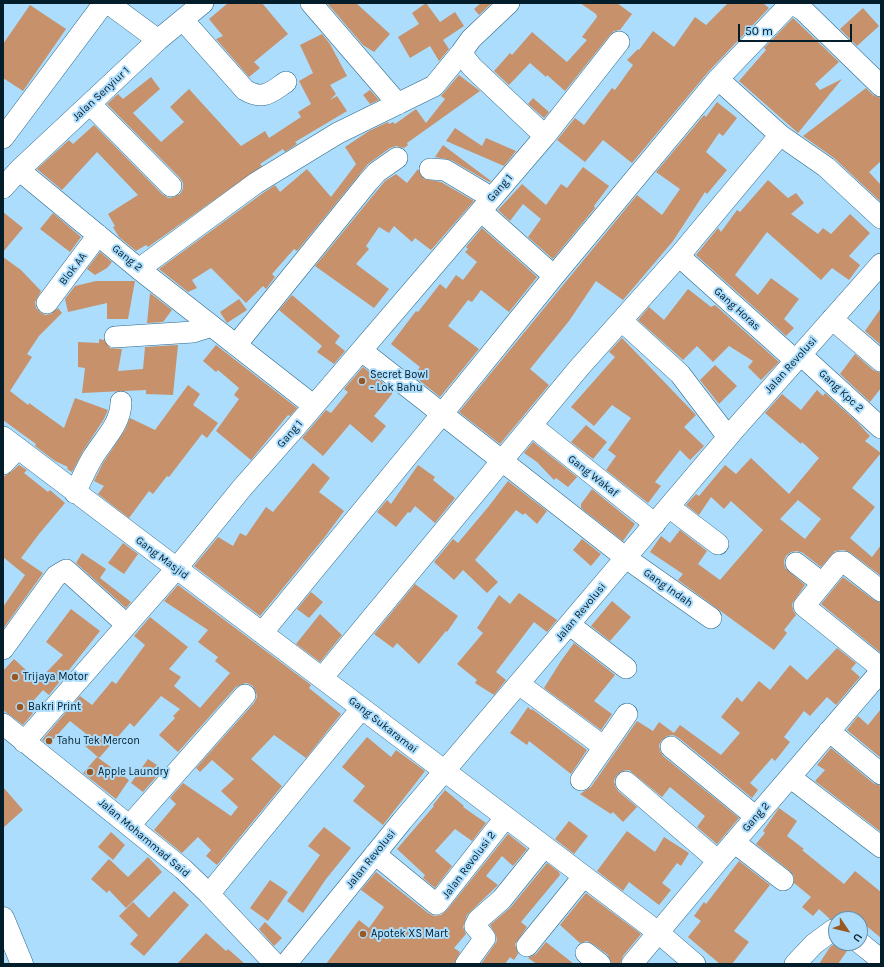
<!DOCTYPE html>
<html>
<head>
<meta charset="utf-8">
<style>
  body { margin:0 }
  #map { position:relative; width:884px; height:967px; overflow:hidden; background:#acddfc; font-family:Karla,sans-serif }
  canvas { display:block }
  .frame { position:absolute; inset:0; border:4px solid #031d2b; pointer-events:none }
  .north { position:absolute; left:828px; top:911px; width:40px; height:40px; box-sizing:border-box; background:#acddfc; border:1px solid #6890a8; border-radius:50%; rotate:125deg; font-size:11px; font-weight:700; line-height:16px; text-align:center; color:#031d2b }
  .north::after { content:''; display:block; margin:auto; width:14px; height:18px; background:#995823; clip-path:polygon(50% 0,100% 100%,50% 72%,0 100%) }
  .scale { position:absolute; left:738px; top:24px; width:114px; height:18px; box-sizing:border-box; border:2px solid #031d2b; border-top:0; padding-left:5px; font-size:12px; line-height:14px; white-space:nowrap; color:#031d2b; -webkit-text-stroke:3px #acddfc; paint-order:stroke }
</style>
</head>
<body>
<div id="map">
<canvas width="884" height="967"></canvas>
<div class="frame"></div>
<div class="north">U</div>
<div class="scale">50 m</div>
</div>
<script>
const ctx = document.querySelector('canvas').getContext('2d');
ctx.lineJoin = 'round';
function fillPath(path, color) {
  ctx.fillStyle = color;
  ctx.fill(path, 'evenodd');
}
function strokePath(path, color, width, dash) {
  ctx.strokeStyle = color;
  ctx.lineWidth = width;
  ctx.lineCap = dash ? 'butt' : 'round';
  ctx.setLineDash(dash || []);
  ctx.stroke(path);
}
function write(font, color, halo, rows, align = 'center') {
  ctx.font = font + ' Karla,sans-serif';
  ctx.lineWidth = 4;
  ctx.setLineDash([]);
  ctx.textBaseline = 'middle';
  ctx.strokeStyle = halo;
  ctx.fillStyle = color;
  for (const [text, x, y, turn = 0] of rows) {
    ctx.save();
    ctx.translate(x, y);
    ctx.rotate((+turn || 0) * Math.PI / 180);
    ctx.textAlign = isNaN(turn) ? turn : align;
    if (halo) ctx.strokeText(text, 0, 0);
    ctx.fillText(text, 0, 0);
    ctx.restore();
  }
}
fillPath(new Path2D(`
  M228 3H262L288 34 254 62 260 68 249 77 216 39 223 36 209 19Z
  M327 3H356L390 34 374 52 363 45Z
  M426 3 440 22 455 12 464 26 443 40 449 49 439 61 430 46 410 58 398 37 419 24 412 13Z
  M481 3H492L479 15 474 9Z
  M580 3H617L632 14 620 30 614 31 610 35 565 91 547 75 546 77 530 63 509 85 494 71 510 53 512 55 532 32 567 62 587 40 582 37 597 17 596 14Z
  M728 3H763L769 8 709 71 632 163 603 140 585 162 557 140 575 118 584 125 612 88 615 90 633 65 627 60 638 49 639 50 653 31 674 47 695 17 706 25Z
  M30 5 66 29 23 91 3 78V44Z
  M863 8 879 26 857 46 840 29Z
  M793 18 839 62 815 84 820 90 842 79 798 133 739 81 766 50 764 48Z
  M322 34 330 44 347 76 330 85 336 94 330 100 337 96 347 111 295 142 297 144 285 152 283 149 260 164 262 166 148 247 146 245 136 251 119 237 113 227 115 226 108 214 138 195 97 152 62 190 37 169 69 140 73 144 94 125 162 194 168 198 174 197 180 194 183 189V183L180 178 107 104 118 94 123 99 151 77 160 89 133 113 161 142 184 122 170 107 189 89 241 146 265 131 269 138 301 117 298 112 311 104 299 81 313 73 300 45Z
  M459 75 480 91 407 143 408 145 404 148 396 146 390 148 368 164 297 251 294 249 272 274 275 277 266 289 263 286 246 303 211 268 192 280 197 288 188 292 159 269 263 193 275 185 280 192 307 169 331 197 356 164 345 147 369 131 388 122 389 124 393 122 395 124 416 109 426 123 445 99 441 96Z
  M866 88 873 95 881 98V161L869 172 881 185V202L834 158 803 136Z
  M370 90 379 100 370 104 363 95Z
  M533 98 549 112 544 118 528 104Z
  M717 102 737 118 723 136 719 133 706 152 727 170 707 194 705 192 673 241 623 300 596 281 569 321 530 369 549 385 500 444 459 412 637 195 662 215 680 189 656 172 704 115 706 117Z
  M455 128 482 146 486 138 516 151 504 166 446 141Z
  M443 145 491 181 489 182 451 160 435 157Z
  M583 167 609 186 594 206 595 208 553 259 528 237 541 219 523 204 510 221 498 210 522 184 546 205 561 184 567 188Z
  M418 169 424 179 441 182 474 201 431 250 415 238 412 242 394 226 389 233 379 227 366 246 369 249 356 264 389 289 374 308 315 266 385 181 396 174 407 183Z
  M768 180 788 198 796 193 804 203 791 214 818 234 823 228 831 234 850 214 870 233 849 256 860 265 849 280 832 268 821 280 767 232 735 275 758 295 771 278 799 299 784 319 794 328 786 336 696 255 718 228 721 232 737 210 740 212Z
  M3 212 23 228 3 252Z
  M53 213 81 237 70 252 40 229Z
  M482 228 537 277 509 312 481 290 472 302 468 300 448 326 479 349 440 397 414 376 420 367 391 344 416 311 418 312 440 284 446 289 456 275 463 280 477 262 465 252 468 249 466 247Z
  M100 252 112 262 107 268 95 275 87 269Z
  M3 257 21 270 41 291 35 302 36 308 40 312 45 315 51 314 58 308 62 313 39 336 27 354 32 357 10 391 28 405 29 403 64 428 75 398 108 410 104 419 83 451 72 472 67 469 68 467 55 461 35 446 36 444 3 420Z
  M96 281H135L128 319H107V303L68 312 65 299 75 286Z
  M688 289 711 307 715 305 779 362 761 380 748 367 753 361 729 346 713 362 697 346 683 360 638 320 649 307 664 320Z
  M150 293 172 310 163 322 147 323Z
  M292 295 340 336 335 343 345 351 334 364 317 352 322 346 279 310Z
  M239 299 247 310 227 323 220 312Z
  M881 308V345L865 331Z
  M622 338 696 415 684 427 704 446 690 460 680 450 655 482 661 486 648 503 606 470 616 456 608 450 631 418 612 405 594 426 571 407 615 357 609 352Z
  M99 339 104 340 110 348 122 349 118 371 143 369 145 347 178 345 173 395 146 394V390L82 393 85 368 78 367V342L99 343Z
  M216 345 297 408 290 416 288 415 251 460 216 431 239 399 234 395 239 388 218 370 216 372 203 361Z
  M855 354 873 370 881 373V388L870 402 840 374Z
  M715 365 737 386 719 404 700 380Z
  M363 367 392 390V394L374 416 386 426 372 443 350 424 323 456 302 438 326 410 331 413 348 392 344 389Z
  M188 385 200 394 193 405 218 423 207 438 202 434 169 477 167 476 153 494 149 491 129 518 98 494 104 486 94 481 103 463 125 430 130 418 155 430Z
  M817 390 823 396 825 393 856 421 870 436 865 441 881 453 852 488 875 507 850 538 872 557 881 545V576L851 553 844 550 835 551 821 567 803 553 797 551 791 552 786 556 784 561 785 568 805 585 792 604 793 610 796 615 784 630 787 633 774 650 678 580 683 574 650 552 661 536 670 543 680 530 707 551 698 564 720 580 763 530 731 501 724 509 711 497 699 515 686 505 696 494 699 496 725 465 736 474 751 458 789 494 819 458 802 442 801 444 765 413 782 394 801 410ZM798 500 821 519 805 539 780 519Z
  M586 425 607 442 593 459 571 442Z
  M533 442 577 477 568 487 556 478 554 480 537 462 524 453Z
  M313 463 330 478 319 492 344 511 324 538 260 616 194 566 218 537 233 546 240 533 246 536 266 507 273 512Z
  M19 465 27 470 24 473 48 492 50 490 65 503 39 534 21 558 43 573 3 629V607L25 575 3 557V477L11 472Z
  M418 465 435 477 433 480 455 498 435 523 415 506 410 513 408 512 396 527 377 512 387 500 391 504Z
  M508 481 547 511 537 524 525 513 523 515 516 510 475 560 498 582 487 593 463 570 454 580 434 562 453 539 458 543 489 506Z
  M592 489 635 524 623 541 581 508V504Z
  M582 539 601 554 591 566 573 550Z
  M123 543 138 554 124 574 108 563Z
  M82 553 106 569 100 578 131 602 126 608 76 563Z
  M843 577 874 600 881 603V653L821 604Z
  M415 584 458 616 447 632 446 631 419 664 397 643 393 648 374 634Z
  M178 585 311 685 309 688 341 714 306 758 274 735 251 759 282 786 217 865 206 856 211 850 198 837 182 853 154 830 176 804 170 798 183 783 231 816 238 807 221 791 234 779 212 760 200 772 196 768 254 703 257 697 256 692 253 686 247 683 242 684 236 687 178 752 159 735 175 718 173 716 180 709 161 696 134 727 130 723 99 758 84 745 90 737 70 721 48 745 42 740 80 696 92 705 112 681 116 684 145 645 134 636 150 617 188 647 169 669 181 677 174 686 200 708 230 673 215 661 218 657 198 642 208 630 164 601Z
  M311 592 323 602 309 618 297 609Z
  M519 593 557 620 547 632 534 622 496 672 506 680 494 695 475 683 477 680 457 664 483 633 477 628 499 595 510 604Z
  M612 601 631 617 610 641 591 626Z
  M71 609 100 631 49 695 43 690 27 708 33 713 23 725 3 710V671L14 659 38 681 63 655 46 642Z
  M320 614 342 635 320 662 296 644Z
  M574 643 615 675 594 701 612 714 601 730 544 688 561 661Z
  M837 648 856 663 851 669 860 677 836 705 827 697 810 716 804 711 784 737 790 742 775 761 772 758 750 783 758 790 752 798 679 738 673 735 667 736 662 740 659 745 660 751 663 756 739 818 717 844 697 827 705 816 670 787 662 797 629 770 622 771 617 775 614 780 615 786 618 791 637 807 623 822 613 812 611 814 580 794 591 787 637 721 653 731 659 722 674 733 680 725 721 755 740 733 721 717 737 697 742 702 759 681 770 690 790 665 807 680Z
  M528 707 531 710 532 709 587 750 571 774 529 741 527 745 510 733Z
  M881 709V758L847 730 858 716 868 725Z
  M367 737 391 757 396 750 425 771 383 825 353 801 365 786 342 767Z
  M831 748 873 783 881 786V832L815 781 825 770 817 765Z
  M97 757 129 780 116 799 83 773Z
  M148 759 163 769 143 792 131 783Z
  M3 787 23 810 3 828Z
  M445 790 464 806 463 807 486 823 472 841 455 829 435 851 452 866 435 888 423 878 425 875 397 849 434 806 433 805Z
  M779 808 797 821 787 836 804 849 802 850 844 884 855 871 881 892V938L852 914 847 919H830L819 909 813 916 802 907 811 897 794 883V876L790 871 756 844 765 833 763 831Z
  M569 821 588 836 574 854 555 839Z
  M324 827 351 848 326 879 303 913 287 901 320 855 308 846Z
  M627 831 655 852 664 837 689 853 681 866 677 863 662 883 671 890 659 905 629 882 623 891 597 871Z
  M111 832 125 845 113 860 98 847Z
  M508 834 527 849 513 866 502 856 486 876 498 885 467 915 463 927 466 934 454 948 460 952 454 964H326L359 920 369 928 384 907 361 890 376 872 428 913 434 916 441 915 447 910Z
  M148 857 162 872 126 908 109 890 107 893 91 879 109 859 128 877Z
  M739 861 770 885 734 931 749 942 732 964H720L688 937 701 921 694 916 704 902 706 904Z
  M547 863 559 872 560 875 521 922 527 927 515 944 518 954 514 960 510 957 505 964H481L497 941 496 935 490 925 511 907Z
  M270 880 288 892 268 921 250 908Z
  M174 891 189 905 144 956 130 944 138 935 119 916 133 902 149 918Z
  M586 893 641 934 623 956 620 964H612L608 955 593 944 587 941 580 943 560 925Z
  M265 922 282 938 274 946 259 929Z
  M206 933 226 951 228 949 245 964H177Z
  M546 942 574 964H537L528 958 536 954Z
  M836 943H843L849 948 838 964H819L830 947Z`), '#c7916c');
const minor = new Path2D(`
  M108 3 158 40
  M311 3 398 104
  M183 20 245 90C264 101 271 92 286 82
  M461 53 471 39 509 3
  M718 79 780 135
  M90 104 171 186
  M3 138 104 3
  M430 169 445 170 492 198
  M19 170 139 269 314 406
  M3 188 19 170 158 40 203 3
  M481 211 554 276
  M679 256 796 361
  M139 269 256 183 338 133 434 86 461 53 472 67 545 136
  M47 303 98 235
  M832 319 881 361
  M622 321 680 374 728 437
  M115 337 193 332 212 326
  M236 345 368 182 377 172 397 158
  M362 351 626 558 711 618
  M801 355 881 428
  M532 426 655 524
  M3 437 659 933 695 964
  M3 464 18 448
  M75 493C81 481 86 468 93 457 104 439 121 424 121 402
  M669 507 718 544
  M796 563 822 583
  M881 591 844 562H840L804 606 881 668
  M570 625 626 668
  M262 633 442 414 554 276 718 79 789 5H795L803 10 881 86
  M3 649 56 576 66 570 127 625
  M322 678 578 369 679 256 780 135 826 167 881 218
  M519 684 604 747
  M3 724 183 869 209 894 275 964
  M829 731 881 774
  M24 742 176 569 242 488 294 429 545 136 619 42
  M671 747 756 817
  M790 777 881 847
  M581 780 627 714
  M626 782 718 861
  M130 825 245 695
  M734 842 783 880
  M375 854 436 904 438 903 505 818
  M209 894 361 709
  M860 943 881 960
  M527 946 583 877
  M586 953 600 964
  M286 964 402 821 734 430 881 264
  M466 964 485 938 475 926 478 920 502 899 544 847
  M632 964 718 861 881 671
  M795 964 814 944 833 930H836`);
const major = new Path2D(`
  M3 918 22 964`);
strokePath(minor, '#296789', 22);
strokePath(major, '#296789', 23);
strokePath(minor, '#fff', 21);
strokePath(major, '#fff', 22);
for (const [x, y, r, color] of [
  [362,381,4,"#995823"],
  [15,677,4,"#995823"],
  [20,707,4,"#995823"],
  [49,741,4,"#995823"],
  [90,772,4,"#995823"],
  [363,934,4,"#995823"]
]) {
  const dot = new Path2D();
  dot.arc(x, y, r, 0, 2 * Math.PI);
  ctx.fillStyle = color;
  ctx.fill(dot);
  strokePath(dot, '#acddfc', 1.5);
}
write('11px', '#031d2b', '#acddfc', [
  ["Jalan Senyiur 1",101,94,-43],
  ["Gang 1",500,188,-49],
  ["Gang 2",127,258,39],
  ["Blok AA",73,269,-53],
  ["Gang Horas",737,309,42],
  ["Jalan Revolusi",791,365,-48],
  ["Gang Kpc 2",841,391,43],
  ["Gang 1",290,434,-49],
  ["Gang Wakaf",593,476,38],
  ["Gang Masjid",162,558,37],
  ["Gang Indah",668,588,35],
  ["Jalan Revolusi",581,612,-50],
  ["Gang Sukaramai",383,725,38],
  ["Gang 2",756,817,-49],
  ["Jalan Mohammad Said",144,838,40],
  ["Jalan Revolusi",371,859,-51],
  ["Jalan Revolusi 2",469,865,-53]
]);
write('11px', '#031d2b', '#acddfc', [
  ["Secret Bowl",370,375],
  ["- Lok Bahu",370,388],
  ["Trijaya Motor",23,677],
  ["Bakri Print",28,707],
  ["Tahu Tek Mercon",57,741],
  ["Apple Laundry",98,772],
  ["Apotek XS Mart",371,934]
], 'left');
</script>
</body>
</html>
